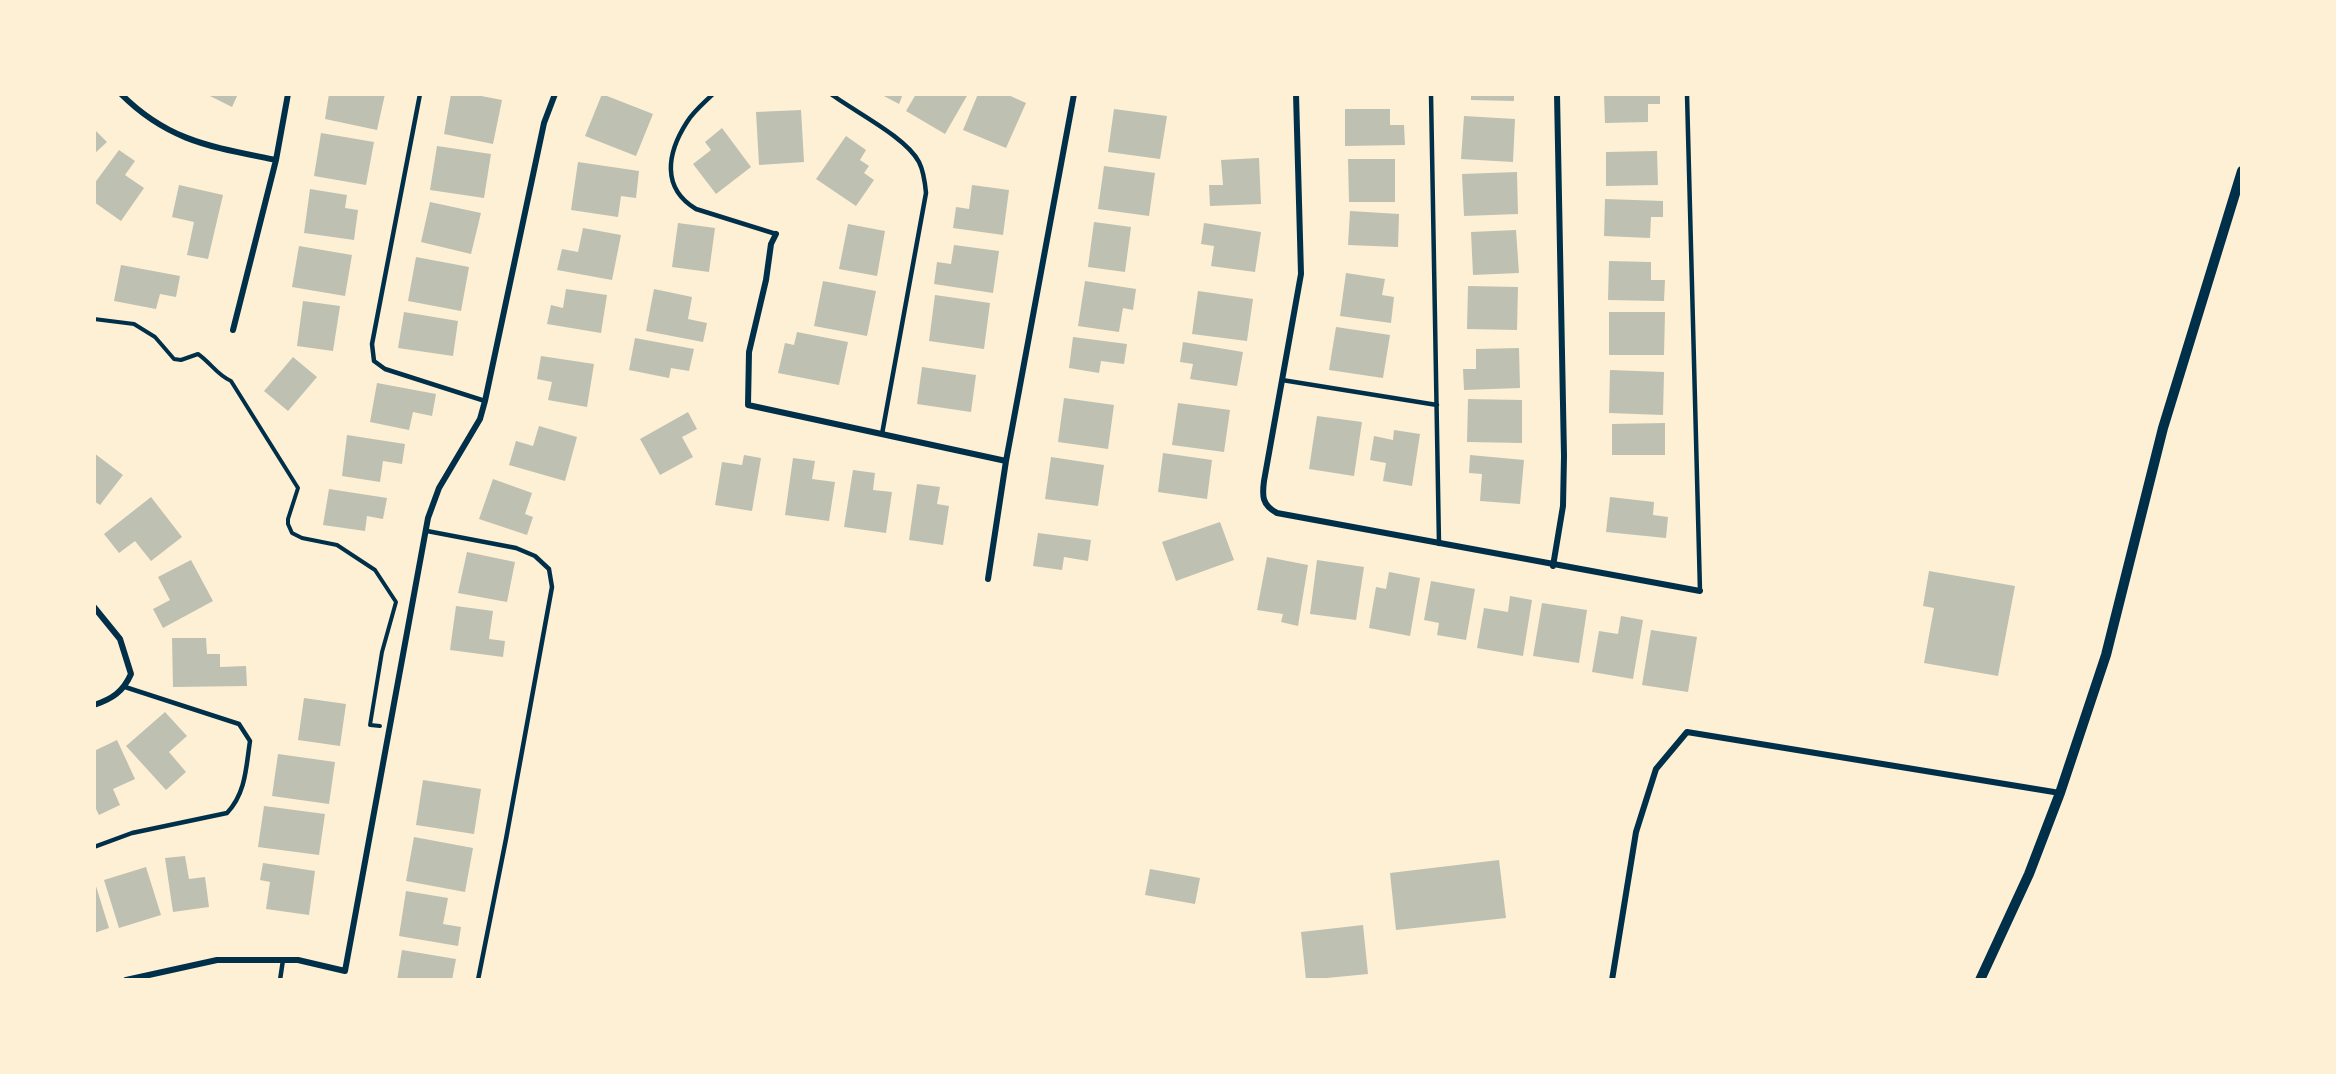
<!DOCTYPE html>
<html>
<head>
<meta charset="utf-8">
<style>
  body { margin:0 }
  #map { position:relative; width:2336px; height:1074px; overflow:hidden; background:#fdf0d5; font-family:Barlow,sans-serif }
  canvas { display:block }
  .frame { position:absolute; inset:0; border:96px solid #fdf0d5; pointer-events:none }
</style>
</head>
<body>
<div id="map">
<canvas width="2336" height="1074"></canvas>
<div class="frame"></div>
</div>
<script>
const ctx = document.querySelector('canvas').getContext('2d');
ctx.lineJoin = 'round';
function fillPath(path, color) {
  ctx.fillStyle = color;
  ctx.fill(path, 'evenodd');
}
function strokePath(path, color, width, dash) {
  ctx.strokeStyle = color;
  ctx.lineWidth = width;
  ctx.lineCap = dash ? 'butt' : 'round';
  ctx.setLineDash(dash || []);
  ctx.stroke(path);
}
fillPath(new Path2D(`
  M206 94H238L232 107Z
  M329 94H385L377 130 325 119Z
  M451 94H471L502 100 493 144 444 134Z
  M602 94 653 114 636 156 585 136Z
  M880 94H903L899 104Z
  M916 94H968L945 134 906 111Z
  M978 94H1006L1026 103 1006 148 963 130Z
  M1471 94H1514V101L1471 100Z
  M1604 94H1660V104H1648V122L1605 123Z
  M1114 109 1167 116 1160 159 1108 152Z
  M1345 109H1390V125H1404L1405 145 1345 146Z
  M801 110 804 162 759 165 756 112Z
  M1464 116 1515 119 1513 162 1461 159Z
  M722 128 751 167 716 194 693 164 711 150 705 142Z
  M94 129 107 142 94 154Z
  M321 133 374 142 366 185 314 176Z
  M846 136 866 150 860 160 869 166 864 173 874 180 856 206 816 179Z
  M437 146 491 154 484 198 430 190Z
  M119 150 135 161 125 175 144 188 121 221 94 202V184Z
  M1657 151 1658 185 1606 186V152Z
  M1259 158 1261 204 1210 206 1209 185H1223L1221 160Z
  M1348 159H1395V202H1349Z
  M578 162 639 171 636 198 621 196 618 217 571 210Z
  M1104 166 1155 173 1149 216 1098 209Z
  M1517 172 1518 214 1464 216 1462 174Z
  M179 185 223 195 208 259 187 255 194 222 172 217Z
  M972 185 1009 190 1003 235 953 228 956 207 969 209Z
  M310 189 347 195 345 208 358 210 354 240 304 233Z
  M1605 199 1663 201V217H1651L1650 238 1604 236Z
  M430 202 481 213 471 254 421 242Z
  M1350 211 1399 214 1398 247 1348 245Z
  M1094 222 1131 227 1125 272 1088 267Z
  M678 223 715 228 709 272 672 267Z
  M1204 223 1261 232 1255 272 1211 266 1214 246 1201 244Z
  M848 224 885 231 877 276 839 269Z
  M583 228 621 235 612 280 557 270 562 249 578 252Z
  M1516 230 1519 273 1473 275 1471 232Z
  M954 245 999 251 993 293 934 284 937 262 951 264Z
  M299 246 352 255 345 296 292 287Z
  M416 257 469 267 461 311 408 301Z
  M1609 261 1651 262V280H1665L1664 301 1608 300Z
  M121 265 180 276 176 297 160 294 156 309 114 301Z
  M1346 273 1385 279 1382 295 1394 297 1391 323 1340 316Z
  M823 281 876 291 867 336 814 326Z
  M1085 281 1136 289 1133 310 1123 308 1119 332 1078 326Z
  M1468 286 1518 287 1517 330 1467 329Z
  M566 289 607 295 601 333 547 324 551 305 563 308Z
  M654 289 692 297 688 319 707 323 703 342 646 331Z
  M1198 291 1253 299 1247 341 1192 334Z
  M935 295 990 303 984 349 929 341Z
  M303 301 340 306 333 351 297 346Z
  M404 312 458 321 453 356 398 348Z
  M1609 312H1665L1664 355H1609Z
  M1336 327 1390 335 1383 378 1329 370Z
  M797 332 848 342 839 385 778 373 785 343 794 345Z
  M1073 337 1127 344 1124 364 1101 361 1099 373 1069 368Z
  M635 338 694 349 689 371 671 368 669 378 629 370Z
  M1183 342 1243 352 1237 386 1190 379 1193 364 1180 362Z
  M1519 348 1520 388 1464 390 1463 369H1476V349Z
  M541 356 594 364 587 407 548 400 552 382 537 379Z
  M293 357 317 377 288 411 264 391Z
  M922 367 976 375 971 412 917 404Z
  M1610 370 1664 372 1663 415 1609 413Z
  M377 383 436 394 432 416 413 412 409 430 370 422Z
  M1064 398 1114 405 1108 449 1058 442Z
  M1468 399 1522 400V443L1467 442Z
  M1178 403 1230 410 1224 452 1172 445Z
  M688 412 697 429 682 437 693 457 660 475 640 439Z
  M1317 416 1362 422 1354 476 1309 469Z
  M1665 423V455H1612V424Z
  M539 426 577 437 565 481 509 465 516 441 533 446Z
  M1394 430 1420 434 1412 486 1383 481 1386 463 1370 460 1374 436 1393 440Z
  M347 435 405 444 402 464 383 461 380 482 342 476Z
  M94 453 123 475 100 505 94 501Z
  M1163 453 1212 460 1207 499 1158 492Z
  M744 455 761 458 752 511 715 505 722 462 742 465Z
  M1470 455 1524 460 1520 504 1480 501 1482 474 1469 473Z
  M1051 457 1104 465 1098 506 1045 499Z
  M793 458 815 461 812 479 835 482 829 521 785 515Z
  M853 470 875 473 873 490 892 492 886 533 844 527Z
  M493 479 532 493 525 514 533 517 527 535 479 519Z
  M917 484 940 487 937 504 949 506 943 545 909 540Z
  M329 489 387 498 383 519 367 516 365 531 323 525Z
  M151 497 182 537 151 561 135 541 119 553 104 534Z
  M1610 497 1654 502 1653 515 1668 517 1666 538 1606 532Z
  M1220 522 1234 560 1176 581 1162 542Z
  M1038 533 1091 540 1088 561 1064 557 1062 570 1033 566Z
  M467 552 515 562 507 602 458 593Z
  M1267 557 1308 565 1298 626 1281 622 1283 614 1257 610Z
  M191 560 213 601 163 628 153 609 170 600 158 577Z
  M1317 560 1364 567 1356 620 1310 614Z
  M1929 571 2015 586 1998 676 1924 663 1934 608 1923 606Z
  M1389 572 1420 578 1410 636 1369 628 1376 587 1386 589Z
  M1431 581 1475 589 1466 640 1437 635 1439 623 1424 620Z
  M1510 596 1532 600 1523 656 1477 648 1484 608 1508 612Z
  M1542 603 1587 610 1579 663 1533 656Z
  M456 606 493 611 489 639 505 641 503 657 450 650Z
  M1621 616 1643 620 1633 679 1592 672 1599 631 1618 634Z
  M1651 630 1697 637 1688 692 1642 685Z
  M172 638H206L207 654H220V667L246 666 247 686 173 687Z
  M304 698 346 704 340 746 298 740Z
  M165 712 187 736 169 752 186 772 166 790 126 746Z
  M117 740 135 779 113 789 120 805 99 815 94 805V751Z
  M278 754 335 762 329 804 272 796Z
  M423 780 481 789 474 834 416 825Z
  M264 806 325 814 319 855 258 847Z
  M414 837 473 848 465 892 406 881Z
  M185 856 189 879 205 877 209 907 173 912 165 858Z
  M1499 860 1506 918 1396 930 1390 873Z
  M263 863 315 871 309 915 266 909 270 882 260 880Z
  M146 867 161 915 119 928 104 880Z
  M1150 869 1200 878 1195 904 1145 895Z
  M95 883 109 928 94 933V884Z
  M406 891 448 898 443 924 461 927 458 946 399 936Z
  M1363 925 1368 974 1306 980 1301 932Z
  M402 950 456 959 452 980H397Z`), '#bec0b2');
strokePath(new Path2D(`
  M94 319 134 324 155 337 174 359 181 360 198 354C211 363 217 375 231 381L298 488 288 519V524L292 533 302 538 337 545 375 570 396 602 382 652 370 725 380 726`), '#003049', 4);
strokePath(new Path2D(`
  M420 94 372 344 374 361 385 369 485 401
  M713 94C704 103 693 112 687 122 667 153 661 188 696 209L776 234
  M831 94C855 112 906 137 919 162 924 172 925 182 926 193L882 434
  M1431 94 1439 544
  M1687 94 1700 591
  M1282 380 1437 405
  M427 531 516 548 535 556 549 569 552 587 506 839 478 980
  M94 847 132 833 227 813C246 793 246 767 250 741L239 724 125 687
  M280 980 283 960`), '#003049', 4.5);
strokePath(new Path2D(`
  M121 94C169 142 213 147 276 160
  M1296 94 1301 274 1264 481C1262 496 1262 505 1277 513L1700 591
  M776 234 771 244 766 280 749 352 748 405 1006 461
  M233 330 276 160 288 94
  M1553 566 1563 506 1564 456 1557 94
  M988 579 1006 461 1074 94
  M94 607 120 639 131 674C123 692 112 699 94 705
  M126 980 217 960H298L345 971 428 518 439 488 480 419 485 401 544 123 555 94
  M1612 980 1636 832 1656 769 1687 732 2060 793`), '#003049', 6);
strokePath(new Path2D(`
  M1980 980 2029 874 2060 793 2106 655 2163 428 2242 171`), '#003049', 10);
</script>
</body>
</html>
